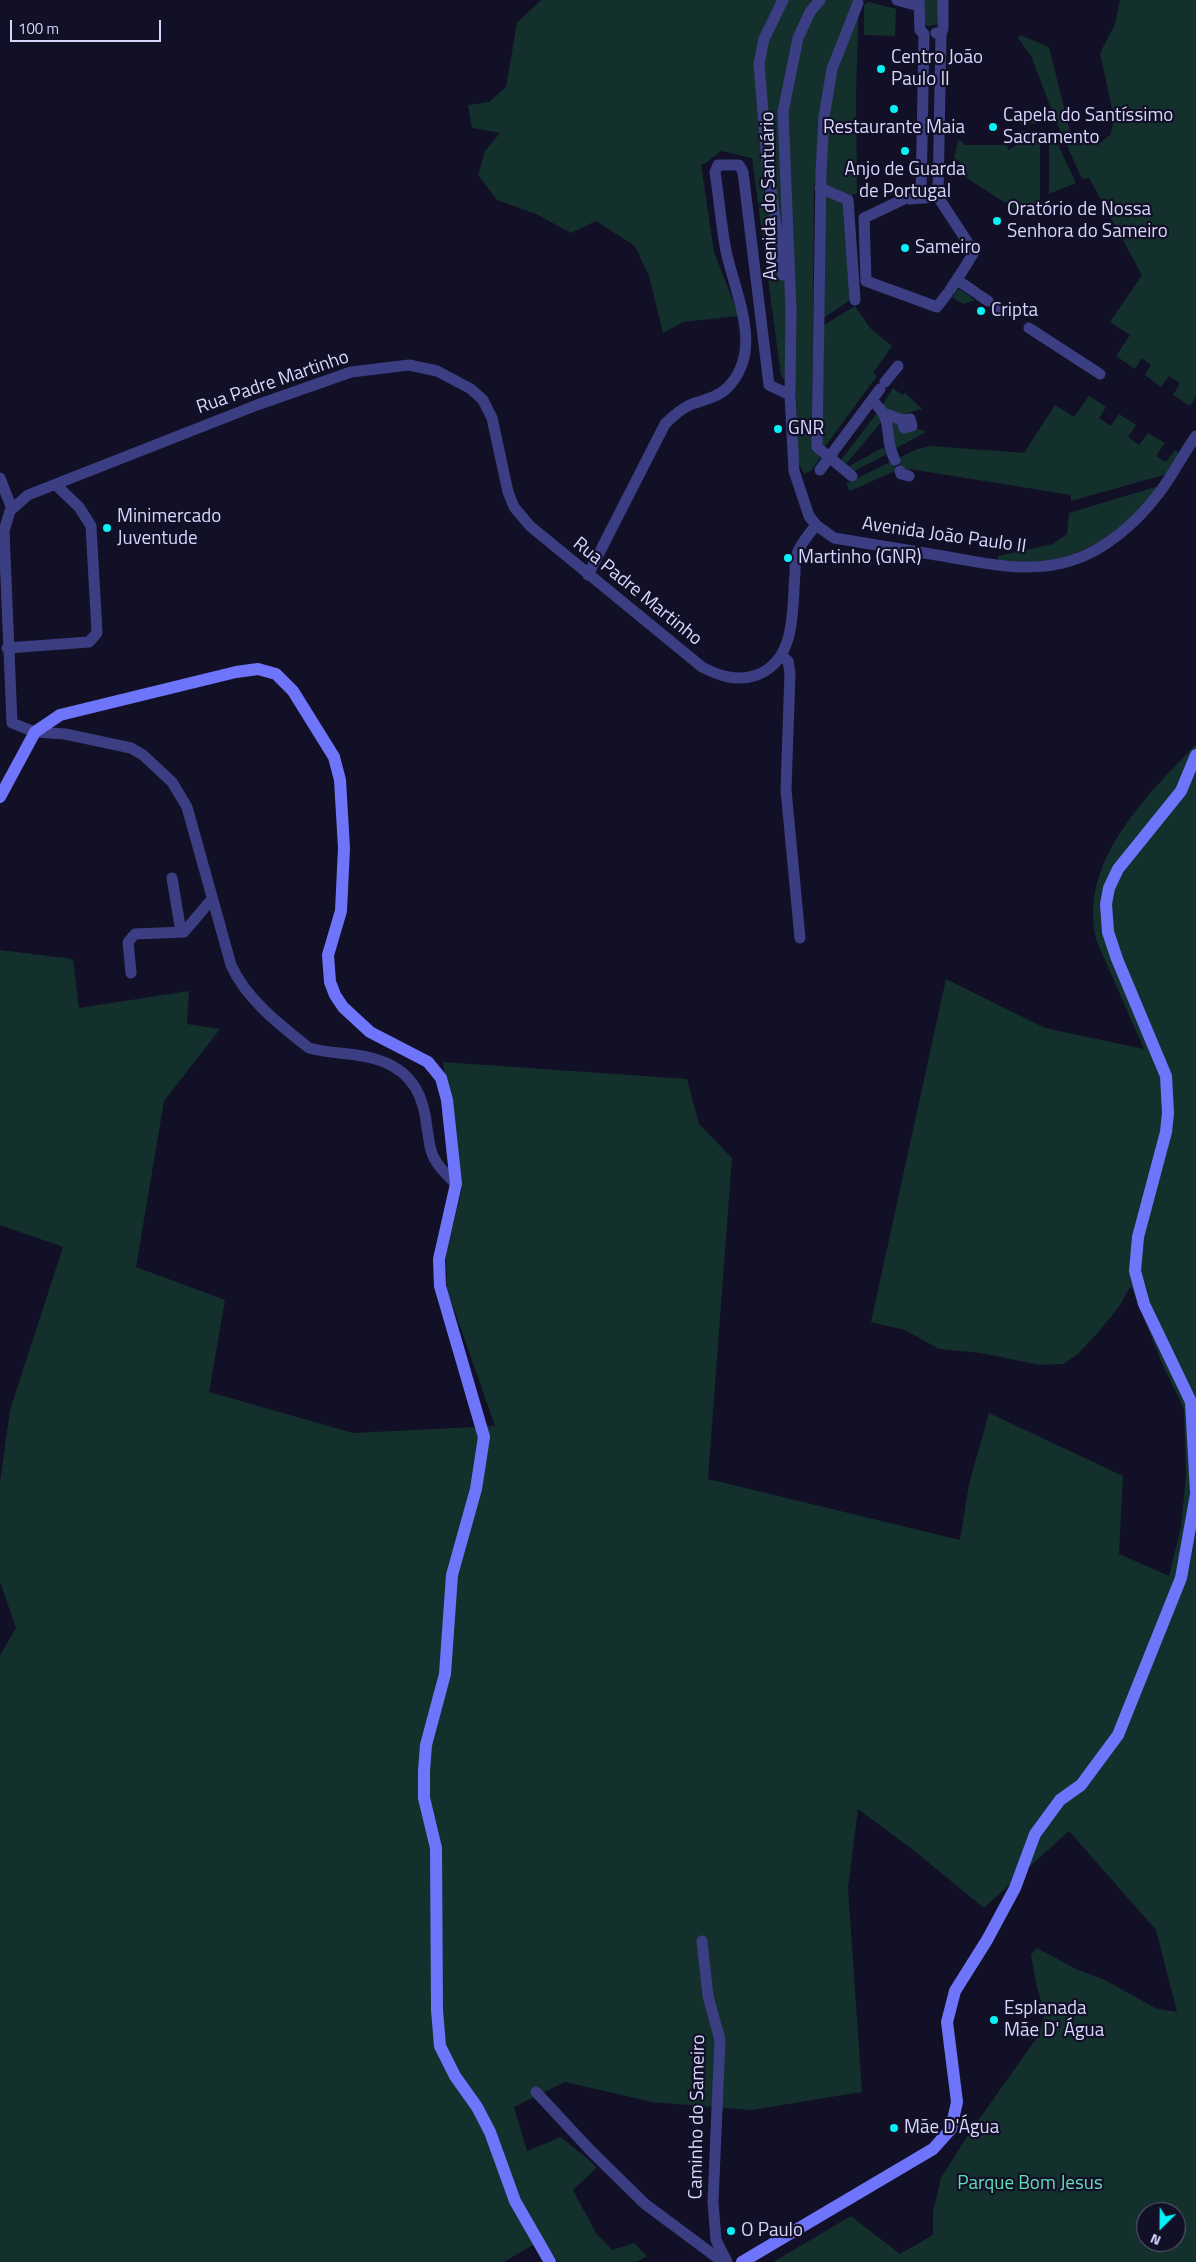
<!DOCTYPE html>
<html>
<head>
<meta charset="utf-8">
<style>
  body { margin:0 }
  #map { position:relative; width:1196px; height:2262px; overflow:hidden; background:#121026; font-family:"Titillium Web",sans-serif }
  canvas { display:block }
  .north { position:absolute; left:1136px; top:2202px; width:50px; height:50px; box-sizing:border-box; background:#121026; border:1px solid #615f7c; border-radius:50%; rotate:203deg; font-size:14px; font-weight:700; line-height:20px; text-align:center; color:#d8d6fe }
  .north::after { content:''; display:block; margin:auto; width:18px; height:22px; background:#07f1f8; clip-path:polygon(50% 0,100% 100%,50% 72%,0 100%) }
  .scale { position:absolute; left:10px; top:20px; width:151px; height:22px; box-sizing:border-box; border:2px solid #d8d6fe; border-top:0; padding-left:6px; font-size:15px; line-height:18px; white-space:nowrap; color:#d8d6fe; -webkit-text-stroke:4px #121026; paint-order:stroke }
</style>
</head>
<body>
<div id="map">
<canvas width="1196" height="2262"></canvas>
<div class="north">N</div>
<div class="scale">100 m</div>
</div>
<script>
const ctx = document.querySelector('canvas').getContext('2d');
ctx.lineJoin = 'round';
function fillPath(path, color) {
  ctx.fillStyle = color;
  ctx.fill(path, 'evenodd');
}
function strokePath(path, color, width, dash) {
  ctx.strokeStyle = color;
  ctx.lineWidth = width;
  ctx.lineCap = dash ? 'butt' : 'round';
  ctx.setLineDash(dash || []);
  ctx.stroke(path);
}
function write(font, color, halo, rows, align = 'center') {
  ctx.font = font + ' "Titillium Web",sans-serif';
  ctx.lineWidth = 4.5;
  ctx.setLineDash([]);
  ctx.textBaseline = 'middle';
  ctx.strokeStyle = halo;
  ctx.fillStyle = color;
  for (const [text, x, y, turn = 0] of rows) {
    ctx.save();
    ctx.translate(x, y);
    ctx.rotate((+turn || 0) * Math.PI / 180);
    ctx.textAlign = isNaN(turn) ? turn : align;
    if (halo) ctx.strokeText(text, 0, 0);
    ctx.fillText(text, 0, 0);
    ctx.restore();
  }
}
fillPath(new Path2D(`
  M541 0H859L856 93 857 193 851 195 814 183 812 450 821 457 811 471 804 474 798 462 796 393 781 376 752 158 721 151 706 163 701 164 714 252 739 316 683 322 663 333 649 276 635 246 596 221 571 233 536 214 497 200 478 175 485 151 500 133 472 128 468 105 489 102 506 87 517 23Z
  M924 0H938V22L935 25 927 26 924 22Z
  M1120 0H1196V396L1190 406 1173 395 1180 383 1169 376 1161 387 1145 375 1151 365 1142 358 1135 369 1116 356 1130 335 1110 322 1142 275 1089 178 1082 179 1055 119 1031 56 1018 38 1020 35 1049 47 1070 132 1077 131 1084 140 1100 143 1111 134 1114 117 1100 53 1115 24Z
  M869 2 896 9 895 36 864 35V5Z
  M1020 113H1040V123L1020 124Z
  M1020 131H1040V207L1027 206 1018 211 965 177C968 167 961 162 954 159L958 140 962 141 963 145H1007L1008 150 1020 143Z
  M1052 132 1076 183 1049 194V133Z
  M825 195 847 204 853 298 824 318Z
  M959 289 975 300 963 304 952 297Z
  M855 306 870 328 892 346 873 373 877 376 824 448 822 445 824 325Z
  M893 388 902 395 905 393 922 409 897 416 882 406Z
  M1089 396 1106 407 1099 418 1111 426 1119 414 1136 425 1128 437 1139 445 1148 433 1165 443 1156 456 1166 462 1175 450 1179 453 1167 474 1071 501V495L910 469 909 474 901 468 897 459 917 449 932 446 1024 453 1055 405 1074 417Z
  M880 409 883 420 846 464 841 460Z
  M891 422H895L909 432 918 429 926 432 893 450Z
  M884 447 887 454 854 471 849 466Z
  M892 461 897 470 850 491 846 484Z
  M1159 486C1137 515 1103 546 1067 556 1045 563 1021 562 998 560V556L1053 544 1067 534 1069 513Z
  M1196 744V2262H773L851 2216 900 2254 933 2235V2212L941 2178 966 2138 1038 2036 1045 2013 1037 1988 1031 1955 1037 1948 1078 1970 1105 1980 1155 2008 1177 2012 1156 1930 1069 1831 984 1908 912 1849 858 1809 848 1888 862 2092 751 2110 652 2102 565 2082 514 2107 527 2151 561 2137 597 2167 573 2190 596 2233 612 2250 634 2243 647 2256 637 2262H558L543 2239 504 2262H0V1655L16 1628 0 1582V1483L10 1410 63 1247 0 1225V950L73 959 79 1008 189 991 187 1024 220 1029 164 1101 136 1267 225 1300 209 1392 353 1433 495 1426 447 1289 446 1255 462 1189 443 1062 687 1079 699 1124 732 1158 708 1479 960 1540 969 1484 989 1413 1123 1476 1119 1554 1169 1576 1181 1527 1186 1476 1184 1409 1161 1361 1131 1286 1118 1308 1101 1329 1078 1354 1063 1364 1040 1365 981 1353 939 1349 905 1330 871 1322 946 979 1045 1028 1144 1049 1097 942C1076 863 1147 796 1196 744ZM1146 2212H1176V2242H1146Z`), '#13302d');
strokePath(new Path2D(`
  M820 0 810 12 798 38 783 112 791 309 790 395 794 471 809 516 816 525 834 538C870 544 907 550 943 556 984 563 1028 574 1070 561 1105 551 1138 521 1159 493 1173 475 1183 454 1196 436
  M897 0 919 6
  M919 0 920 30 924 34 921 197
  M936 33H941L943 29V0
  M820 188 848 200 855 300
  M938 197 941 33
  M904 199 864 218 866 281 937 307 947 294
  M910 199 938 197 974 252 965 267
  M783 275 767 161 759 64 764 39 783 0
  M957 280 975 292
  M950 290 963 270
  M979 295 988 301
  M999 308 1004 311
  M1029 328 1100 374
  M885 382 898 366
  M872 401C896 420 882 436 895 460
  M886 414 902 420 910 419 912 426 904 428 902 420
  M836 448 880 389
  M820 470 834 451
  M900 471 901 474 909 476
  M852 476 817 447 821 173 824 117 832 69 858 3
  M0 478 12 509
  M588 575 665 424C673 416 682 408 692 404 704 400 718 397 727 388 765 351 735 294 726 251 721 225 719 198 715 172L718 165H739L743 172 769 385 790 395
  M7 648 89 642 97 633 91 526 79 507 56 485
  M781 656 788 661 790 673 786 790 800 938
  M12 723 4 531 10 511 28 495 257 405 351 372 409 365 437 371 471 389 483 400 492 418 508 492 514 507 530 526 702 667C719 676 737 682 757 675 797 660 792 608 795 573 795 567 795 559 797 554 800 544 810 533 816 525
  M12 723 35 732 65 734 131 748 143 755 172 782 187 807 231 965C246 999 280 1025 309 1048 334 1055 360 1052 384 1062 414 1074 424 1098 427 1128 429 1138 429 1149 434 1158 439 1168 448 1176 456 1184
  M172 878 181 932
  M131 973 128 942 135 934 184 932 212 899
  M702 1941 708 1996 720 2040 713 2202 716 2240 727 2262
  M536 2092 591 2151 645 2204 723 2262`), '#3c3e84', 11);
strokePath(new Path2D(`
  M1196 755 1181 791 1118 869 1109 888 1106 904 1108 932 1117 959 1166 1076 1168 1113 1166 1132 1138 1237 1135 1271 1144 1304 1191 1402 1196 1493
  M0 797 35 732 60 715 236 672 258 669 276 674 293 691 334 757 340 780 344 848 341 911 328 955 330 982 335 995 343 1007 370 1032 428 1062 441 1078 447 1100 456 1184 439 1259 440 1286 484 1437 476 1489 452 1575 445 1674 426 1745 424 1771V1798L436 1848 437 2010 440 2046 455 2076 477 2107 490 2132 515 2201 550 2262
  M742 2262 933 2149 951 2129 957 2102 947 2022 955 1991 987 1940 1015 1888 1035 1834 1060 1800 1081 1785 1118 1735 1181 1578 1196 1494`), '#6f75fb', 12);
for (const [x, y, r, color] of [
  [881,69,5,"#07f1f8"],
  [894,109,5,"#07f1f8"],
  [993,127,5,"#07f1f8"],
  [905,151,5,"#07f1f8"],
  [997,221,5,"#07f1f8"],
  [905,248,5,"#07f1f8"],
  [981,311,5,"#07f1f8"],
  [778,429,5,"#07f1f8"],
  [107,528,5,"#07f1f8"],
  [788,558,5,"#07f1f8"],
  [994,2020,5,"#07f1f8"],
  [894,2128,5,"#07f1f8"],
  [731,2231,5,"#07f1f8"]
]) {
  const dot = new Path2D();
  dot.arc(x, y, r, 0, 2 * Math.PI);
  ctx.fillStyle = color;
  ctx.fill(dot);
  strokePath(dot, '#121026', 2);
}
write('19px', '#d8d6fe', '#121026', [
  ["Centro João",891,58],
  ["Paulo II",891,80],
  ["Capela do Santíssimo",1003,116],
  ["Sacramento",1003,138],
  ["Restaurante Maia",894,128,"center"],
  ["Anjo de Guarda",905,170,"center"],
  ["de Portugal",905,192,"center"],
  ["Oratório de Nossa",1007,210],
  ["Senhora do Sameiro",1007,232],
  ["Sameiro",915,248],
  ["Cripta",991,311],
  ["GNR",788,429],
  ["Minimercado",117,517],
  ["Juventude",117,539],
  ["Martinho (GNR)",798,558],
  ["Esplanada",1004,2009],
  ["Mãe D' Água",1004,2031],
  ["Mãe D'Água",904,2128],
  ["O Paulo",741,2231]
], 'left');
write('19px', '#d8d6fe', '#121026', [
  ["Avenida do Santuário",770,196,-91],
  ["Rua Padre Martinho",273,383,-19],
  ["Avenida João Paulo II",944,536,8],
  ["Rua Padre Martinho",637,592,39],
  ["Caminho do Sameiro",698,2117,-89]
]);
write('19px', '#63ddb6', '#121026', [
  ["Parque Bom Jesus",1030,2184]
]);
</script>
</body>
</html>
